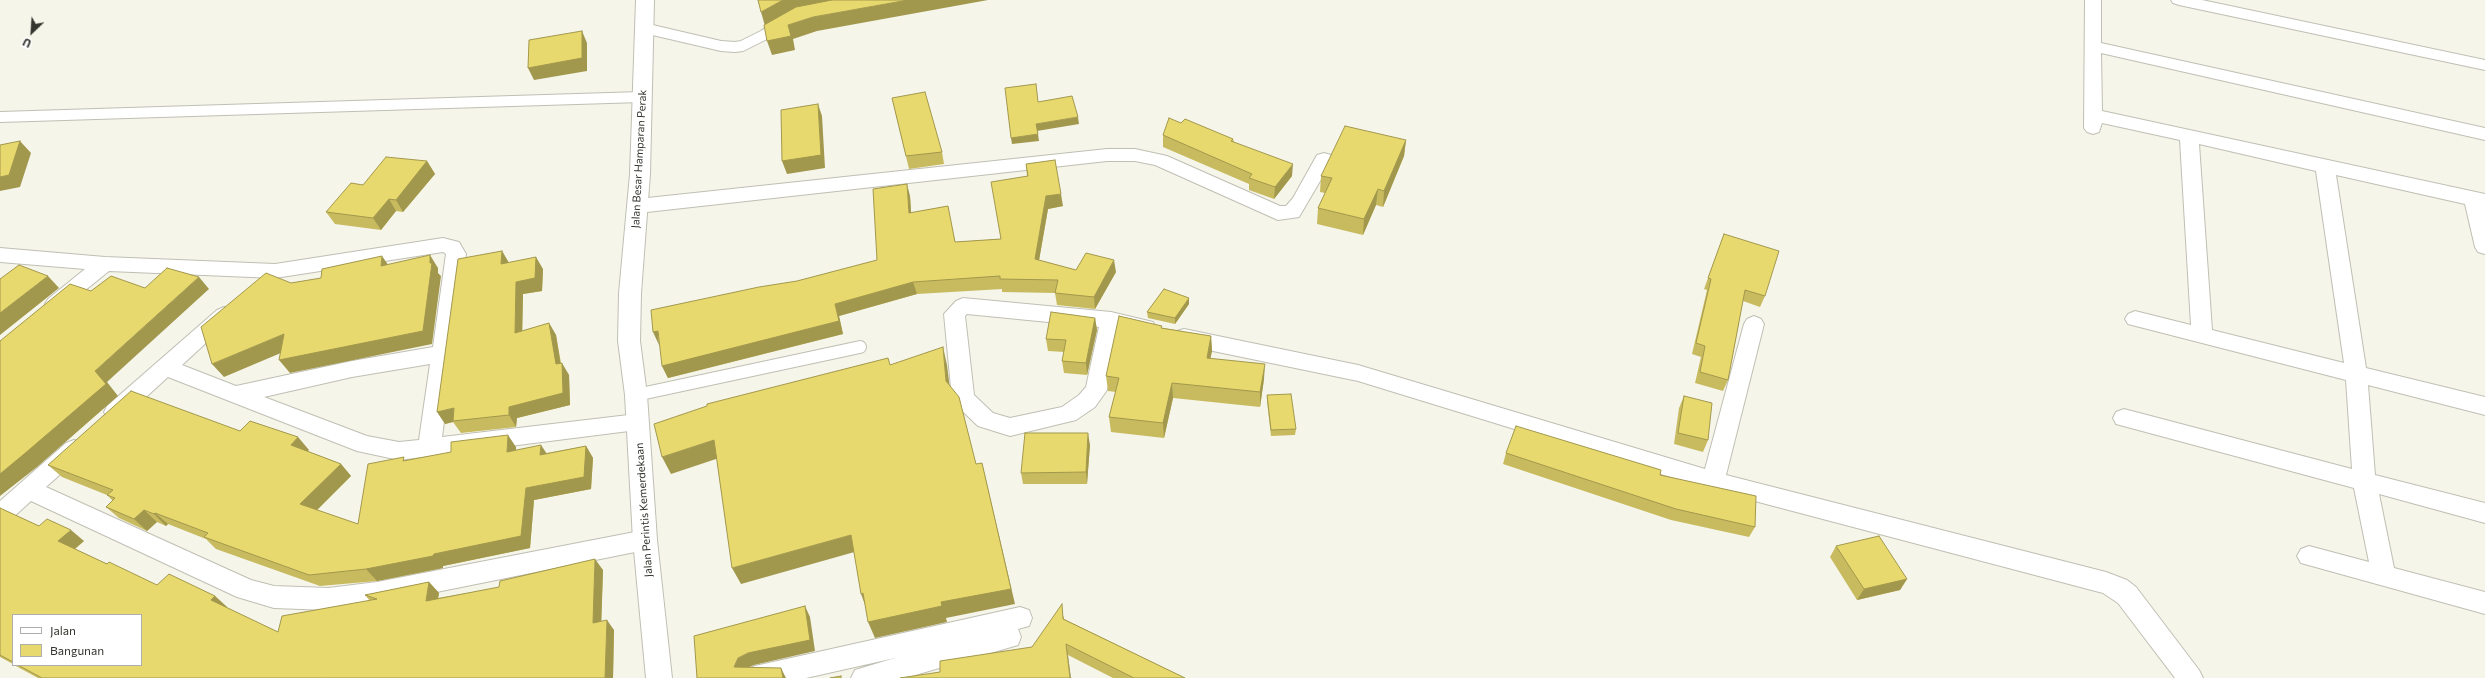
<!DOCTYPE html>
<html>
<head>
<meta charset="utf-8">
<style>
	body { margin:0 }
	#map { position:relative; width:2485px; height:678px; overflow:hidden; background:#f6f5ea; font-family:Commissioner,sans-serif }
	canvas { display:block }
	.legend { position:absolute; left:12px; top:614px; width:130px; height:52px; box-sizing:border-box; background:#fff; border:1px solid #aeaeac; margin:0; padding:5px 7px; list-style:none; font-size:12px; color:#353530 }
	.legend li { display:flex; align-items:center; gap:8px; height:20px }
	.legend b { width:20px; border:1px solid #aeaeac }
	.north { position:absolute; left:12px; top:12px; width:40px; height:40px; -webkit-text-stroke:3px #fff; paint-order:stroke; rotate:205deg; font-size:11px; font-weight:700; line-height:16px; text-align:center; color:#353530 }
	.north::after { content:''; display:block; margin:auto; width:14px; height:18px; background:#353530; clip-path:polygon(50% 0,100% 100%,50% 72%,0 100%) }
</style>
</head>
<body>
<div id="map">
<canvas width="2485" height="678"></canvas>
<ul class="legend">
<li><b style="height:5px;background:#fff"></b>Jalan</li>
<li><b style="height:11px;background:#e8d96e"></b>Bangunan</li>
</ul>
<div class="north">U</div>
</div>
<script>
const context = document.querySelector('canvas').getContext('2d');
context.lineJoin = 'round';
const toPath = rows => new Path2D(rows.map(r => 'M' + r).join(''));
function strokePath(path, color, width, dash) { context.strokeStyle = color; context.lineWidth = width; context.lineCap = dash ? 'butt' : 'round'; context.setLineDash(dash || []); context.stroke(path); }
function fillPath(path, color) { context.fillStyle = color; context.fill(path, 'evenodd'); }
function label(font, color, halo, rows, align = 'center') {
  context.font = font + ' Commissioner,sans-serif'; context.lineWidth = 3; context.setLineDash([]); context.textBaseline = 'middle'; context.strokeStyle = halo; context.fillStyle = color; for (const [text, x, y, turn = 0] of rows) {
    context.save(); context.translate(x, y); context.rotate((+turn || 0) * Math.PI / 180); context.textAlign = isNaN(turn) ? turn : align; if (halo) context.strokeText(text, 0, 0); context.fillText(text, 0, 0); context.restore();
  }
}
const serviceFar1 = toPath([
	[644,28,721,46,735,47,742,46,764,35,778,25],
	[0,117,641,97]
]);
const service = toPath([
	[636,395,860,347]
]);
const minor = toPath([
	[2085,0,2101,0,2101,43,2485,128,2485,140,2101,53,2102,111,2485,194,2485,254,2478,252,2475,247,2465,204,2336,175,2366,368,2485,397,2485,415,2368,385,2375,475,2485,503,2485,523,2379,494,2394,568,2485,592,2485,614,2301,563,2297,556,2301,549,2309,546,2369,562,2354,488,2116,424,2113,418,2116,412,2124,409,2352,469,2346,380,2128,324,2125,319,2128,314,2135,311,2191,325,2180,140,2102,123,2099,132,2093,134,2087,132,2084,128,2085,0],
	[2199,144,2316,171,2344,363,2212,330,2199,144],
	[2171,0,2202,0,2485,60,2485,70,2179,5,2173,3,2171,0],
	[1107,149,1135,149,1167,156,1280,206,1286,206,1293,198,1317,155,1324,153,1331,155,1333,159,1299,217,1278,220,1155,165,1135,161,1107,161,638,213,631,211,628,206,631,201,638,199,1107,149],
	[443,238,459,242,466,254,442,437,637,414,645,417,648,423,645,429,399,460,357,451,168,377,123,418,115,421,107,418,104,412,107,406,217,310,224,307,231,310,234,315,231,320,182,365,236,386,352,361,433,347,446,254,443,252,275,278,109,271,62,309,55,312,48,309,45,304,48,299,85,269,0,262,0,248,105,257,275,264,443,238],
	[430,364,419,440,399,442,367,436,264,397,352,377,430,364],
	[963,298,1111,312,1153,322,1156,328,1153,334,1146,336,1119,330,1107,390,1095,407,1076,420,1010,436,978,426,955,404,952,398,944,314,956,301,963,298],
	[967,314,1099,327,1086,387,1079,395,1062,407,1010,418,993,413,974,395,965,316,967,314],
	[1754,316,1761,319,1764,324,1726,475,2106,572,2127,580,2136,587,2199,670,2203,678,2175,678,2118,603,2103,593,1713,490,1358,381,1184,345,1177,343,1174,337,1177,331,1184,329,1358,365,1705,469,1744,324,1747,319,1754,316],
	[74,440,82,443,85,449,82,455,46,487,251,580,274,586,328,588,377,582,645,530,653,533,657,540,653,547,645,550,377,604,328,610,274,608,237,597,31,501,8,522,0,525,0,501,66,443,74,440],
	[1020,607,1029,610,1032,618,1029,626,1018,629,1021,637,1018,645,905,678,851,678,855,670,895,658,806,678,742,678,746,670,755,666,1020,607]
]);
const primary = toPath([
	[636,0,654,0,650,174,641,293,640,341,647,395,657,540,672,678,646,678,633,540,625,395,618,341,619,293,630,174,636,0]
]);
strokePath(serviceFar1, '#c0bfb4', 12);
strokePath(service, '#c0bfb4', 14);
strokePath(minor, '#c0bfb4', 2);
strokePath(primary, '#c0bfb4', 2);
strokePath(serviceFar1, '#fff', 10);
strokePath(service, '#fff', 12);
fillPath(minor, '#fff');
fillPath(primary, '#fff');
fillPath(toPath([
	[892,98,942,152,944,164,909,169],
	[1181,123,1233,139,1234,142,1292,176,1274,199,1249,190,1249,184,1163,147,1163,135],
	[1406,140,1404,156,1383,207,1376,205,1363,235,1317,224,1318,208,1325,193,1320,192,1321,176],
	[427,161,435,174,403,212,396,211,381,230,335,224,326,212,363,185],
	[1026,164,1063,206,1048,209,1039,260,1076,270,1116,272,1095,309,1057,305,1055,293,1002,292,1002,289,917,294,839,316,843,334,668,378,662,366,877,260,910,196,911,213,948,206,955,242,1001,239,1027,176],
	[1724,234,1765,296,1760,307,1743,301,1728,380,1723,391,1695,383,1701,357,1692,354,1707,290,1704,289],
	[502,251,509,263,543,269,542,291,523,294,522,331,549,323,556,335,561,363,569,375,570,405,517,418,516,427,461,433,453,422,445,424],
	[1189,304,1175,324,1148,318,1147,312],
	[1095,318,1097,330,1087,375,1064,373,1062,361,1064,352,1048,351,1046,339],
	[1163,328,1211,336,1212,351,1210,359,1264,379,1260,407,1173,398,1164,438,1111,432,1109,417,1116,392,1108,391,1106,376],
	[1267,395,1296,429,1295,435,1271,436,1267,401],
	[1684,396,1708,440,1703,452,1674,444,1679,408],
	[240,431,309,450,307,451,341,464,351,476,317,510,358,524,406,460,516,447,516,450,547,453,586,446,593,458,591,489,534,500,530,548,443,566,443,568,377,581,320,586,216,549,206,539,168,524,166,526,157,522,147,531,119,518,106,507,113,501,107,495,62,477,48,465],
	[1090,445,1087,484,1023,484,1021,473],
	[1506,453,1660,475,1755,527,1749,537,1671,520,1503,464],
	[0,508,39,526,84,541,75,549,107,564,157,585,215,596,227,607,226,608,278,632,370,601,365,595,429,582,439,593,438,598,603,570,601,621,614,630,613,678,38,678,14,665,141,665,13,615,13,664,0,657],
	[1836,546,1907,579,1900,590,1857,600,1830,557],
	[1064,616,1064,619,1185,678,1113,678,1068,655,940,672,1032,647]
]), '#c8bb5f');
fillPath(toPath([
	[783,0,842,0,765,26,761,12],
	[908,0,988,0,817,31,793,39,795,50,772,55,767,41,788,25,813,17],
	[582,31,587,43,587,71,534,80,528,68],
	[818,104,822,116,825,168,787,174,782,161],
	[1078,117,1079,124,1037,131,1036,124],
	[1038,134,1039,141,1012,144,1011,138],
	[1406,140,1404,156,1383,207,1384,191],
	[20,141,31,153,20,187,0,191,0,177],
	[427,161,435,174,403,212,396,200],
	[1293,164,1292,176,1274,199,1275,187],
	[907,184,910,196,912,226,909,213],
	[1378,189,1376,205,1363,235,1364,219],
	[1061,194,1063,206,1048,209,1037,272,1035,259,1046,196],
	[389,199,396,211,381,230,373,218],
	[502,251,509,263,501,264],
	[430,255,438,268,438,273,441,276,432,344,290,373,279,360,430,263],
	[382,256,391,269,381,266],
	[536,257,543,269,542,291,523,294,522,345,515,333,516,282],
	[1114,260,1116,272,1095,309,1094,297],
	[48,276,59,288,0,335,0,313],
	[199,277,209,289,107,382,118,396,37,467,0,496,0,474,95,371],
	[913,282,917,294,839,316,843,334,668,378,662,366,835,304],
	[1189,298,1189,304,1175,324,1175,318],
	[1095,318,1097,330,1087,375,1086,363],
	[549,323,556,335,562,373,562,363,569,375,570,405,517,418,516,427,509,415,509,407,556,364],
	[658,331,659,345,653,332],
	[284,334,295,347,224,377,212,364],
	[1211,336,1212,351,1207,374,1207,358],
	[943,347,947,365,951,398,946,381],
	[1265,364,1264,379,1260,407,1260,392],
	[1172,383,1173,398,1164,438,1163,423],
	[454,408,453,422,445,424,437,412],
	[1088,433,1090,445,1087,484,1086,472],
	[508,435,516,447,516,464,507,452],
	[298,437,309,450,301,457,291,445],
	[714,440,722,457,671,474,662,457],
	[541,445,549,457,540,455],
	[586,446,593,458,591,489,534,500,530,548,443,566,443,568,377,581,366,569,434,554],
	[982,463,1015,604,946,618,947,622,875,638,868,622,941,602],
	[341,464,351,476,311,516,300,504],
	[144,510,157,522,147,531,134,519],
	[155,513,168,524,166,526,154,514],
	[71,530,84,541,71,552,58,541],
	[851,535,858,551,741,584,732,568],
	[595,559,603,570,601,633,593,623],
	[1907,579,1900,590,1857,600,1864,589],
	[429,582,439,593,436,611,426,601],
	[863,593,867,610,861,594],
	[215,596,227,607,223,611,211,600],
	[805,606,810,617,815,651,754,665,745,669,734,667,738,658,748,653],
	[607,620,614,630,613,678,605,678],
	[1066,644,1068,655,1071,678,1070,678],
	[781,668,786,678,783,678]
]), '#a2984d');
const building = toPath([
	[758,0,783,0,761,12,758,0],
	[832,0,908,0,813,17,788,25,791,36,767,41,764,25,796,7,832,0],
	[582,31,582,58,528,68,529,40,582,31],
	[1036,84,1038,102,1072,96,1078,117,1036,124,1038,134,1011,138,1005,88,1036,84],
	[925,92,942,152,906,156,892,98,925,92],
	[818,104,821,155,782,161,781,110,818,104],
	[1169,118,1181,123,1185,119,1233,139,1231,141,1293,164,1275,187,1249,178,1252,174,1163,135,1169,118],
	[1345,126,1406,140,1384,191,1378,189,1364,219,1318,208,1332,178,1321,176,1345,126],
	[20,141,9,175,0,177,0,145,20,141],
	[386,157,427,161,396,200,389,199,373,218,326,212,351,183,363,185,386,157],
	[1055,160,1061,194,1046,196,1035,259,1076,270,1086,253,1114,260,1094,297,1055,293,1058,280,1000,279,1000,276,913,282,835,304,839,321,662,366,658,331,653,332,651,310,759,287,797,281,877,260,873,189,907,184,909,213,948,206,955,242,1001,239,991,182,1028,176,1026,164,1055,160],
	[1724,234,1779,251,1765,296,1745,290,1728,380,1700,372,1705,346,1696,343,1711,279,1708,278,1724,234],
	[502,251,501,264,536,257,535,278,516,282,515,333,549,323,556,364,562,363,563,393,509,407,509,415,453,421,454,408,437,412,458,259,502,251],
	[430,255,430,263,432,263,423,331,279,360,284,334,212,364,201,327,266,273,291,283,321,278,322,269,382,256,381,266,430,255],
	[19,265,48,276,0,313,0,279,19,265],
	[167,268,199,277,95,371,106,384,23,455,0,474,0,341,70,284,91,291,111,276,145,288,167,268],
	[1164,289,1189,298,1175,318,1147,312,1164,289],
	[1051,312,1095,318,1086,363,1062,361,1066,340,1046,339,1051,312],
	[1119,316,1162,326,1161,328,1211,336,1207,358,1265,364,1260,392,1172,383,1163,423,1109,417,1119,378,1106,376,1119,316],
	[943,347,946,381,959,397,976,464,982,463,1011,589,941,602,942,606,868,622,863,593,861,594,851,535,732,568,714,440,662,457,654,424,707,406,707,404,888,358,890,365,943,347],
	[131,391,240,431,250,421,298,437,291,445,341,464,300,504,358,524,368,464,404,457,403,461,451,452,451,442,508,435,507,452,541,445,540,455,586,446,584,477,526,488,521,536,434,554,433,556,366,569,309,575,204,537,208,533,155,513,154,514,144,510,134,519,106,507,115,498,107,495,113,490,48,465,131,391],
	[1291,394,1296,429,1271,430,1267,395,1291,394],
	[1684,396,1712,403,1708,440,1678,433,1684,396],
	[1516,426,1661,470,1660,475,1756,496,1755,527,1676,509,1506,453,1516,426],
	[1025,433,1088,433,1086,472,1021,473,1025,433],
	[0,508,39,526,47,519,71,530,58,541,107,564,109,562,157,585,169,574,215,596,211,600,278,632,282,616,377,599,365,595,429,582,426,601,499,587,500,581,595,559,593,623,607,620,605,678,42,678,18,665,141,665,141,615,13,615,13,662,0,655,0,508],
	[1879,536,1907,579,1864,589,1836,546,1879,536],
	[1062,604,1063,619,1185,678,1134,678,1066,644,1070,678,900,678,940,672,940,661,1032,647,1062,604],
	[805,606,810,640,748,653,738,658,734,667,781,668,783,678,697,678,694,636,805,606],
	[841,676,841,678,830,678,841,676]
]);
fillPath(building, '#e8d96e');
strokePath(building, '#a2984d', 1);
label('11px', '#353530', '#fff', [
	["Jalan Besar Hamparan Perak",639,159,-87],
	["Jalan Perintis Kemerdekaan",644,510,-94]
]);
</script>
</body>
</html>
